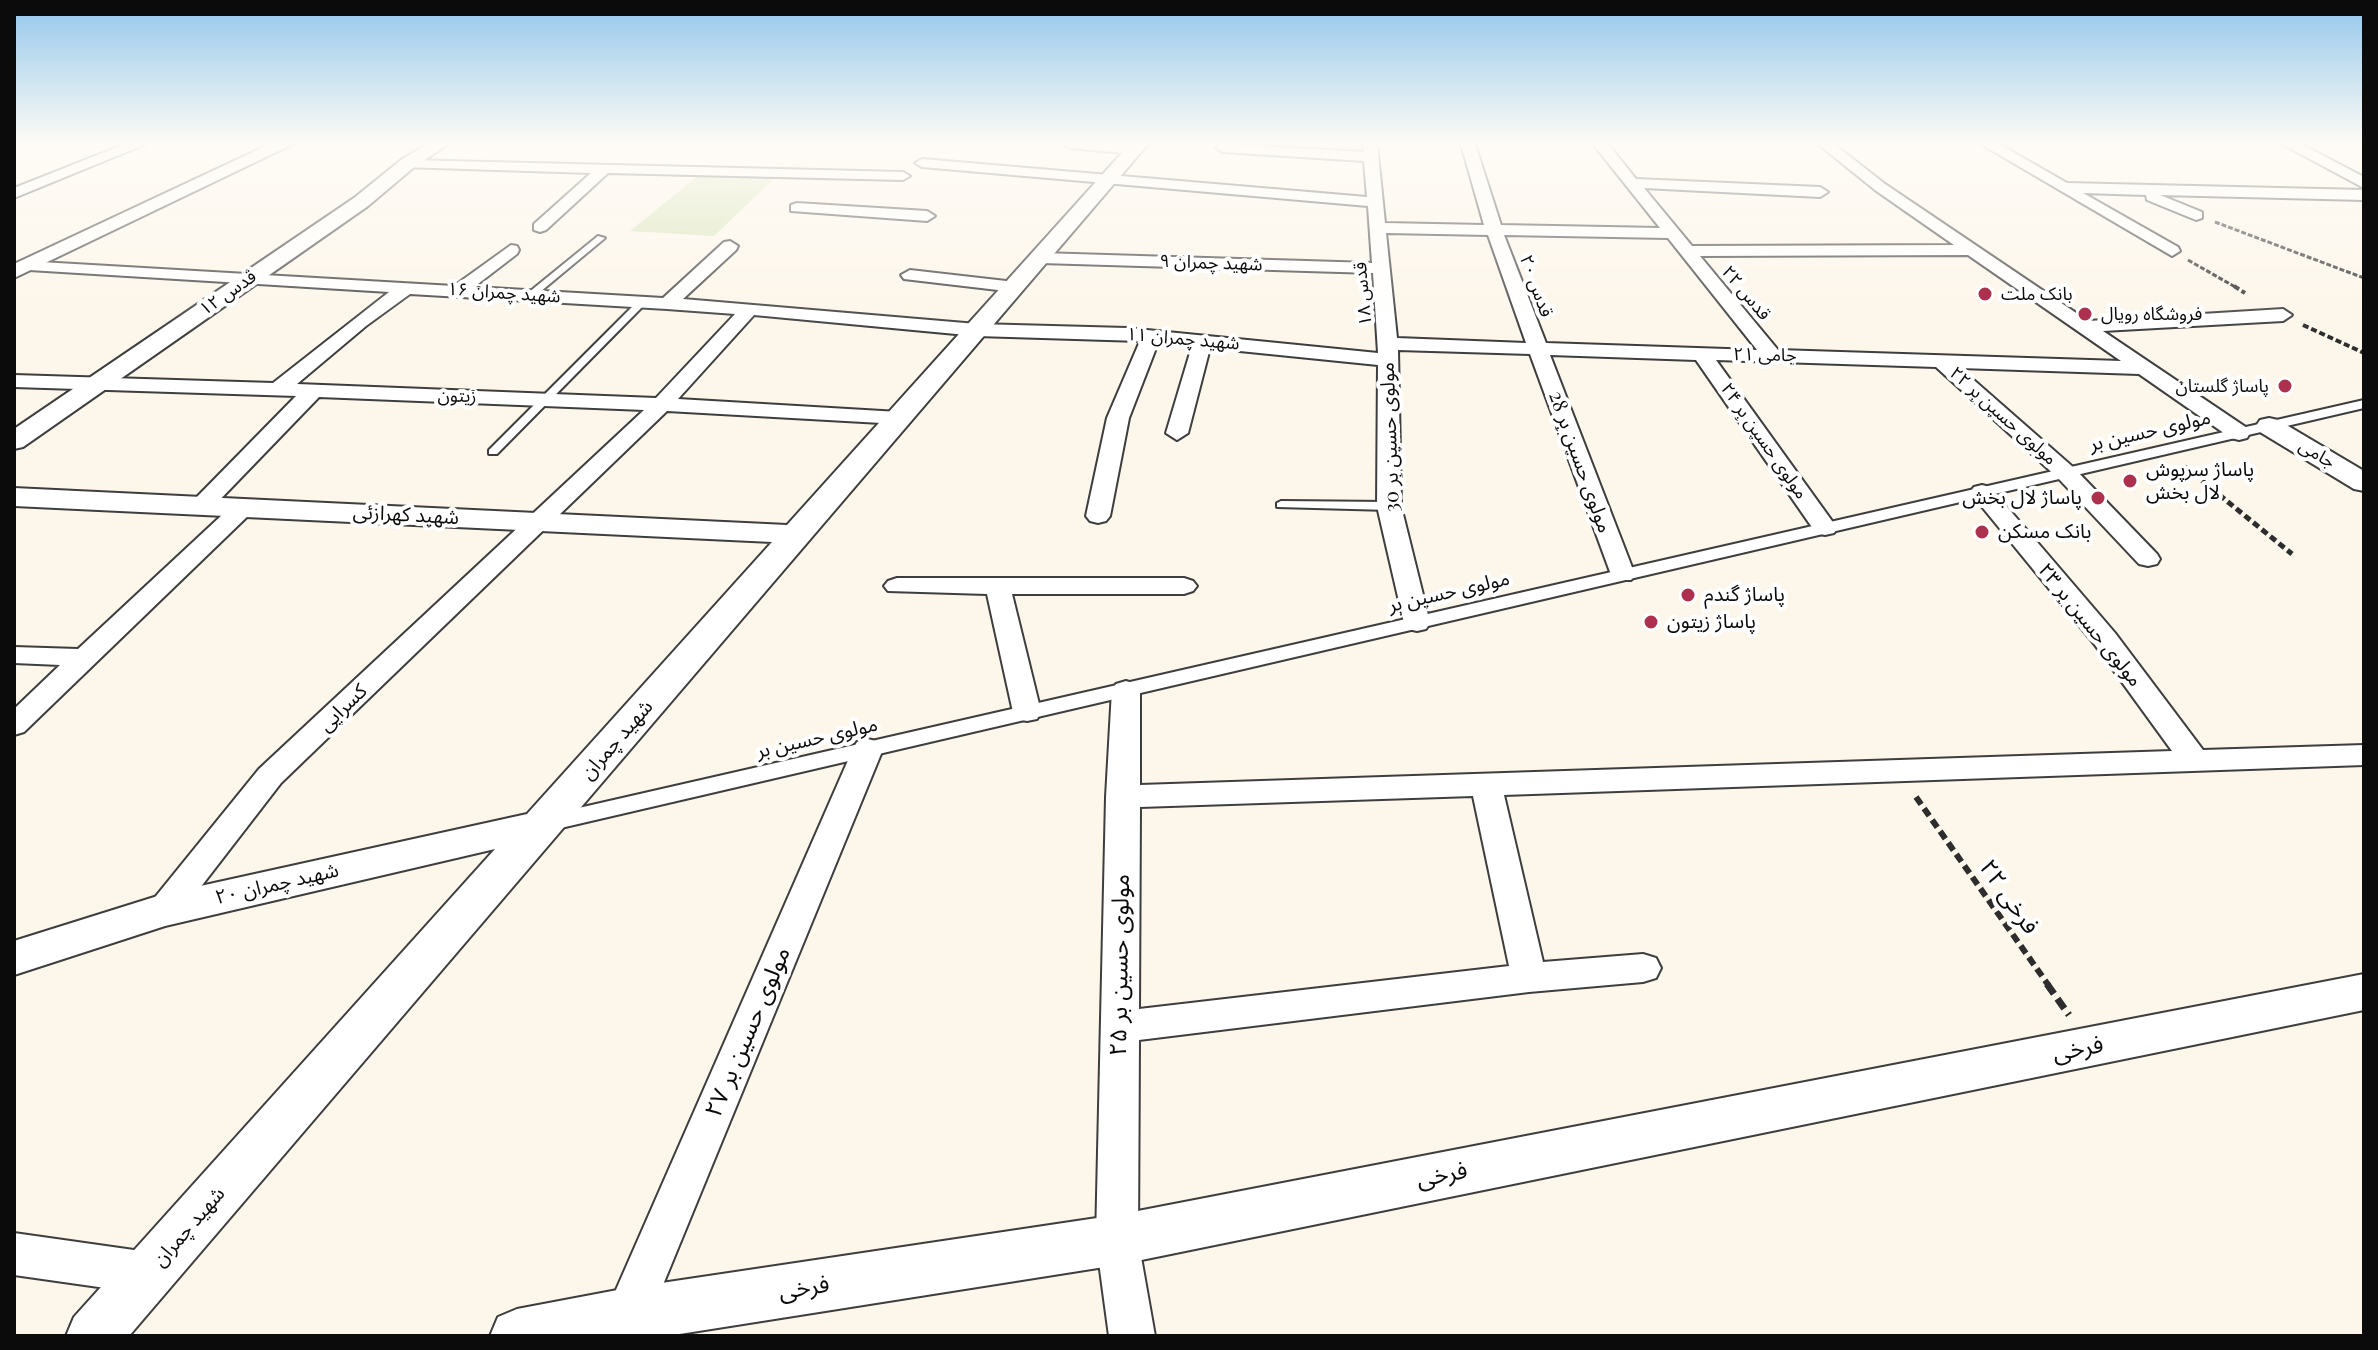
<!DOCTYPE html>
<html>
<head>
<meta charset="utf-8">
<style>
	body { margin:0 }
	#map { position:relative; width:2378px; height:1350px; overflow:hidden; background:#fdf6ea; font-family:"Playfair Display",serif }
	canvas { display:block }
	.frame { position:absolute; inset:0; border:16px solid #0b0b0b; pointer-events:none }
</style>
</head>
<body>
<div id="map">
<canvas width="2378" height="1350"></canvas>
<div class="frame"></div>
</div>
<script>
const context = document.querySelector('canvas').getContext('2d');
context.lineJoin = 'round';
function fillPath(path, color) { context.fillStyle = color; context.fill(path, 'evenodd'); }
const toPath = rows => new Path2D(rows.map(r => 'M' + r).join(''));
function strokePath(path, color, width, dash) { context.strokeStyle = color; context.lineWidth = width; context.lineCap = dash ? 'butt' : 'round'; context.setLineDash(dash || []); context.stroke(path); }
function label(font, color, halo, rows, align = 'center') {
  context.font = font + ' "Playfair Display","Noto Sans Arabic",serif'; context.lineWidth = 8; context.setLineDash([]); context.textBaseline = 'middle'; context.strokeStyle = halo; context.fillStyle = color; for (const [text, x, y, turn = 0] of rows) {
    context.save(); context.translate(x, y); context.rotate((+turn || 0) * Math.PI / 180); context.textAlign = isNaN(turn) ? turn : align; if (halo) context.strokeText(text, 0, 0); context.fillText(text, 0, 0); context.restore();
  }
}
fillPath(toPath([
	[698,176,775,178,714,236,630,231]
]), '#d7e4b8');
const service = toPath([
	[598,236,605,238,534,297,528,297,528,293,598,236],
	[639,300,647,302,497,454,489,454,489,450,639,300],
	[1281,501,1389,502,1395,506,1389,510,1277,507,1277,503,1281,501]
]);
const pedestrian = toPath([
	[2364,400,2364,408,548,831,540,829,537,823,540,817,548,815,2364,400]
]);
const minor = toPath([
	[125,144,146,144,14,198,14,188,125,144],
	[1063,144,1121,144,1142,150,1135,154,1070,148,1063,144],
	[1220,144,1364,152,1363,144,1377,144,1385,223,1484,225,1461,144,1475,144,1501,225,1660,228,1593,144,1608,144,1636,179,1820,187,1828,192,1820,197,1644,188,1692,246,1954,245,1875,190,1818,144,1834,144,1885,184,2088,321,2283,309,2292,315,2283,321,2103,331,2247,428,2250,433,2247,438,2239,440,2231,438,2139,374,1960,368,2074,468,2157,554,2160,559,2157,564,2148,566,2139,564,2058,478,1936,367,1716,360,1837,528,1834,533,1825,535,1816,533,1696,360,1550,355,1635,575,1631,580,1613,580,1530,354,1398,350,1401,506,1430,623,1426,629,1417,631,1408,629,1404,623,1377,506,1378,365,1210,348,1188,433,1177,440,1166,433,1192,346,1158,343,1129,418,1110,516,1106,521,1098,523,1090,521,1086,516,1107,418,1140,341,977,336,754,315,678,399,899,412,910,418,899,424,667,411,281,783,176,919,164,923,152,919,147,910,152,901,259,769,644,410,319,397,209,511,201,513,193,511,189,506,193,501,296,396,14,387,14,375,273,383,389,292,29,270,23,269,20,265,23,261,454,286,511,245,517,246,519,250,517,254,474,287,663,298,724,242,730,241,738,246,736,250,683,299,977,324,1127,328,1378,353,1373,273,1041,263,1032,258,1041,253,1372,263,1368,206,922,167,915,163,922,159,1367,197,1364,161,1223,152,1216,148,1220,144],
	[1386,233,1488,235,1526,343,1397,338,1386,233],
	[1504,235,1668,238,1757,350,1546,343,1504,235],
	[1968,255,2121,361,1778,350,1700,256,1968,255],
	[410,294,667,309,735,314,656,398,297,384,366,326,410,294],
	[1981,144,1999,144,2067,183,2364,190,2364,200,2160,195,2202,212,2202,218,2196,220,2147,200,2146,195,2083,193,2178,247,2180,251,2172,256,1981,144],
	[2282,144,2301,144,2364,177,2364,188,2282,144],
	[407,160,903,172,910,176,903,180,608,173,546,230,540,232,534,230,534,224,591,173,402,167,400,164,407,160],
	[797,203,927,211,935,216,927,221,791,211,791,205,797,203],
	[910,270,1015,282,1024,287,1015,292,904,279,901,275,910,270],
	[1982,485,1990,487,2115,633,2203,750,2364,745,2364,765,1504,795,1543,962,1643,954,1656,958,1661,968,1656,978,1643,982,1529,992,1139,1040,1138,1240,1155,1336,1109,1336,1096,1240,1106,797,1112,690,1116,684,1126,681,1136,684,1140,690,1140,785,2172,751,2095,645,1974,497,1970,492,1974,487,1982,485],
	[1473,796,1509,966,1139,1009,1140,807,1473,796],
	[244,500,252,502,256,507,252,512,24,732,14,735,14,709,60,665,14,663,14,647,78,649,236,502,244,500],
	[897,578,1184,578,1193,581,1197,586,1193,591,1184,594,1012,594,1041,712,1037,719,1027,721,1017,719,1013,712,987,594,888,591,884,586,888,581,897,578],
	[868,739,879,742,883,749,644,1331,631,1336,612,1331,606,1315,612,1299,853,749,857,742,868,739],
	[14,1233,148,1252,163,1258,170,1273,163,1288,148,1294,14,1275,14,1233]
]);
const tertiary = toPath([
	[270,144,293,144,14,278,14,264,270,144],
	[427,144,448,144,413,168,368,206,23,447,14,449,14,429,354,198,401,160,427,144],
	[1130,144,1148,144,129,1336,66,1336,74,1317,495,849,165,926,14,975,14,941,164,894,527,814,772,542,14,506,14,488,787,525,1130,144],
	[2269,418,2278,420,2364,471,2364,491,2354,489,2260,432,2256,426,2260,420,2269,418],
	[2364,974,2364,1010,1117,1265,667,1336,490,1336,498,1317,517,1309,628,1288,1117,1215,2364,974]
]);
strokePath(service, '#3e3e3e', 4);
strokePath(pedestrian, '#3e3e3e', 4);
strokePath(minor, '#3e3e3e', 4);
strokePath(tertiary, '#3e3e3e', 4);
strokePath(toPath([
	[2215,222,2364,278],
	[2188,260,2237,288]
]), '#2d2d2d', 3, [5, 2]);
strokePath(toPath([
	[2234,286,2245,293],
	[2303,325,2364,353],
	[2184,466,2188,469]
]), '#2d2d2d', 4, [6, 3]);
strokePath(toPath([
	[2185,467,2292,554]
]), '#2d2d2d', 5, [7, 4]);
strokePath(toPath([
	[1916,797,2049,986]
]), '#2d2d2d', 6, [9, 5]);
strokePath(toPath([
	[2047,984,2069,1015]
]), '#2d2d2d', 7, [12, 6]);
fillPath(service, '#fff');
fillPath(pedestrian, '#fff');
fillPath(minor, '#fff');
fillPath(tertiary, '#fff');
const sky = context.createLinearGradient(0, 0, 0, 333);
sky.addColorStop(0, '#93c7eb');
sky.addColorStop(0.43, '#fefbf6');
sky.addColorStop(1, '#fefbf600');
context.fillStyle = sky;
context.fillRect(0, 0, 2378, 333);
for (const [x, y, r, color] of [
	[1985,294,8,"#ad314e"],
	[2085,314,8,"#ad314e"],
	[2285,386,8,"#ad314e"],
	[2130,481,8,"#ad314e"],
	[2098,498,8,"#ad314e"],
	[1982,532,8,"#ad314e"],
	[1688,595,8,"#ad314e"],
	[1651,622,8,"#ad314e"]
]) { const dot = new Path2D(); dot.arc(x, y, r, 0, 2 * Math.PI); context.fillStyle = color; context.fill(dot); strokePath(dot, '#fff', 3); }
label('18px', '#0b0b0b', '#fff', [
	["شهید چمران ۹",1211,263,2],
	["قدس ۲۰",1536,286,70],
	["قدس ۱۲",228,293,-35],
	["شهید چمران ۱۶",504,293,4],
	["قدس ۲۲",1746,293,50],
	["قدس ۱۸",1363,294,-95],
	["شهید چمران ۱۱",1183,339,5],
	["جامی ۲۱",1765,355,1],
	["زیتون",457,396,1],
	["مولوی حسین بر ۲۲",2003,416,42],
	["مولوی حسین بر ۲۴",1764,441,55],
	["جامی",2317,454,31]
]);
label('18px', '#0b0b0b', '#fff', [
	["بانک ملت",2001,294],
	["فروشگاه رویال",2101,314],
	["پاساژ گلستان",2269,386,"right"]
], 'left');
label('20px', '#0b0b0b', '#fff', [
	["مولوی حسین بر",2150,431,-13],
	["مولوی حسین بر 30",1390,437,-92],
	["مولوی حسین بر 28",1580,462,70],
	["شهید کهرازئی",406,515,3],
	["مولوی حسین بر",1449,592,-13],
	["مولوی حسین بر ۲۳",2090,625,51],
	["کسرایی",343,708,-44],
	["مولوی حسین بر",817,738,-13],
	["شهید چمران",617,740,-49],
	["شهید چمران ۲۰",277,884,-13],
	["شهید چمران",189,1227,-49]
]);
label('20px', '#0b0b0b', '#fff', [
	["پاساژ سرپوش",2146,470],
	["لال بخش",2146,493],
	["پاساژ لال بخش",2082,498,"right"],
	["بانک مسکن",1998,532],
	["پاساژ گندم",1704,595],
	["پاساژ زیتون",1667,622]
], 'left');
label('24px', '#0b0b0b', '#fff', [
	["فرخی ۲۲",2009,897,55],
	["مولوی حسین بر ۲۵",1120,965,-89],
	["مولوی حسین بر ۲۷",748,1032,-67],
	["فرخی",2078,1049,-11],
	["فرخی",1442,1175,-11],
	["فرخی",804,1288,-9]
]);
</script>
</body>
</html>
